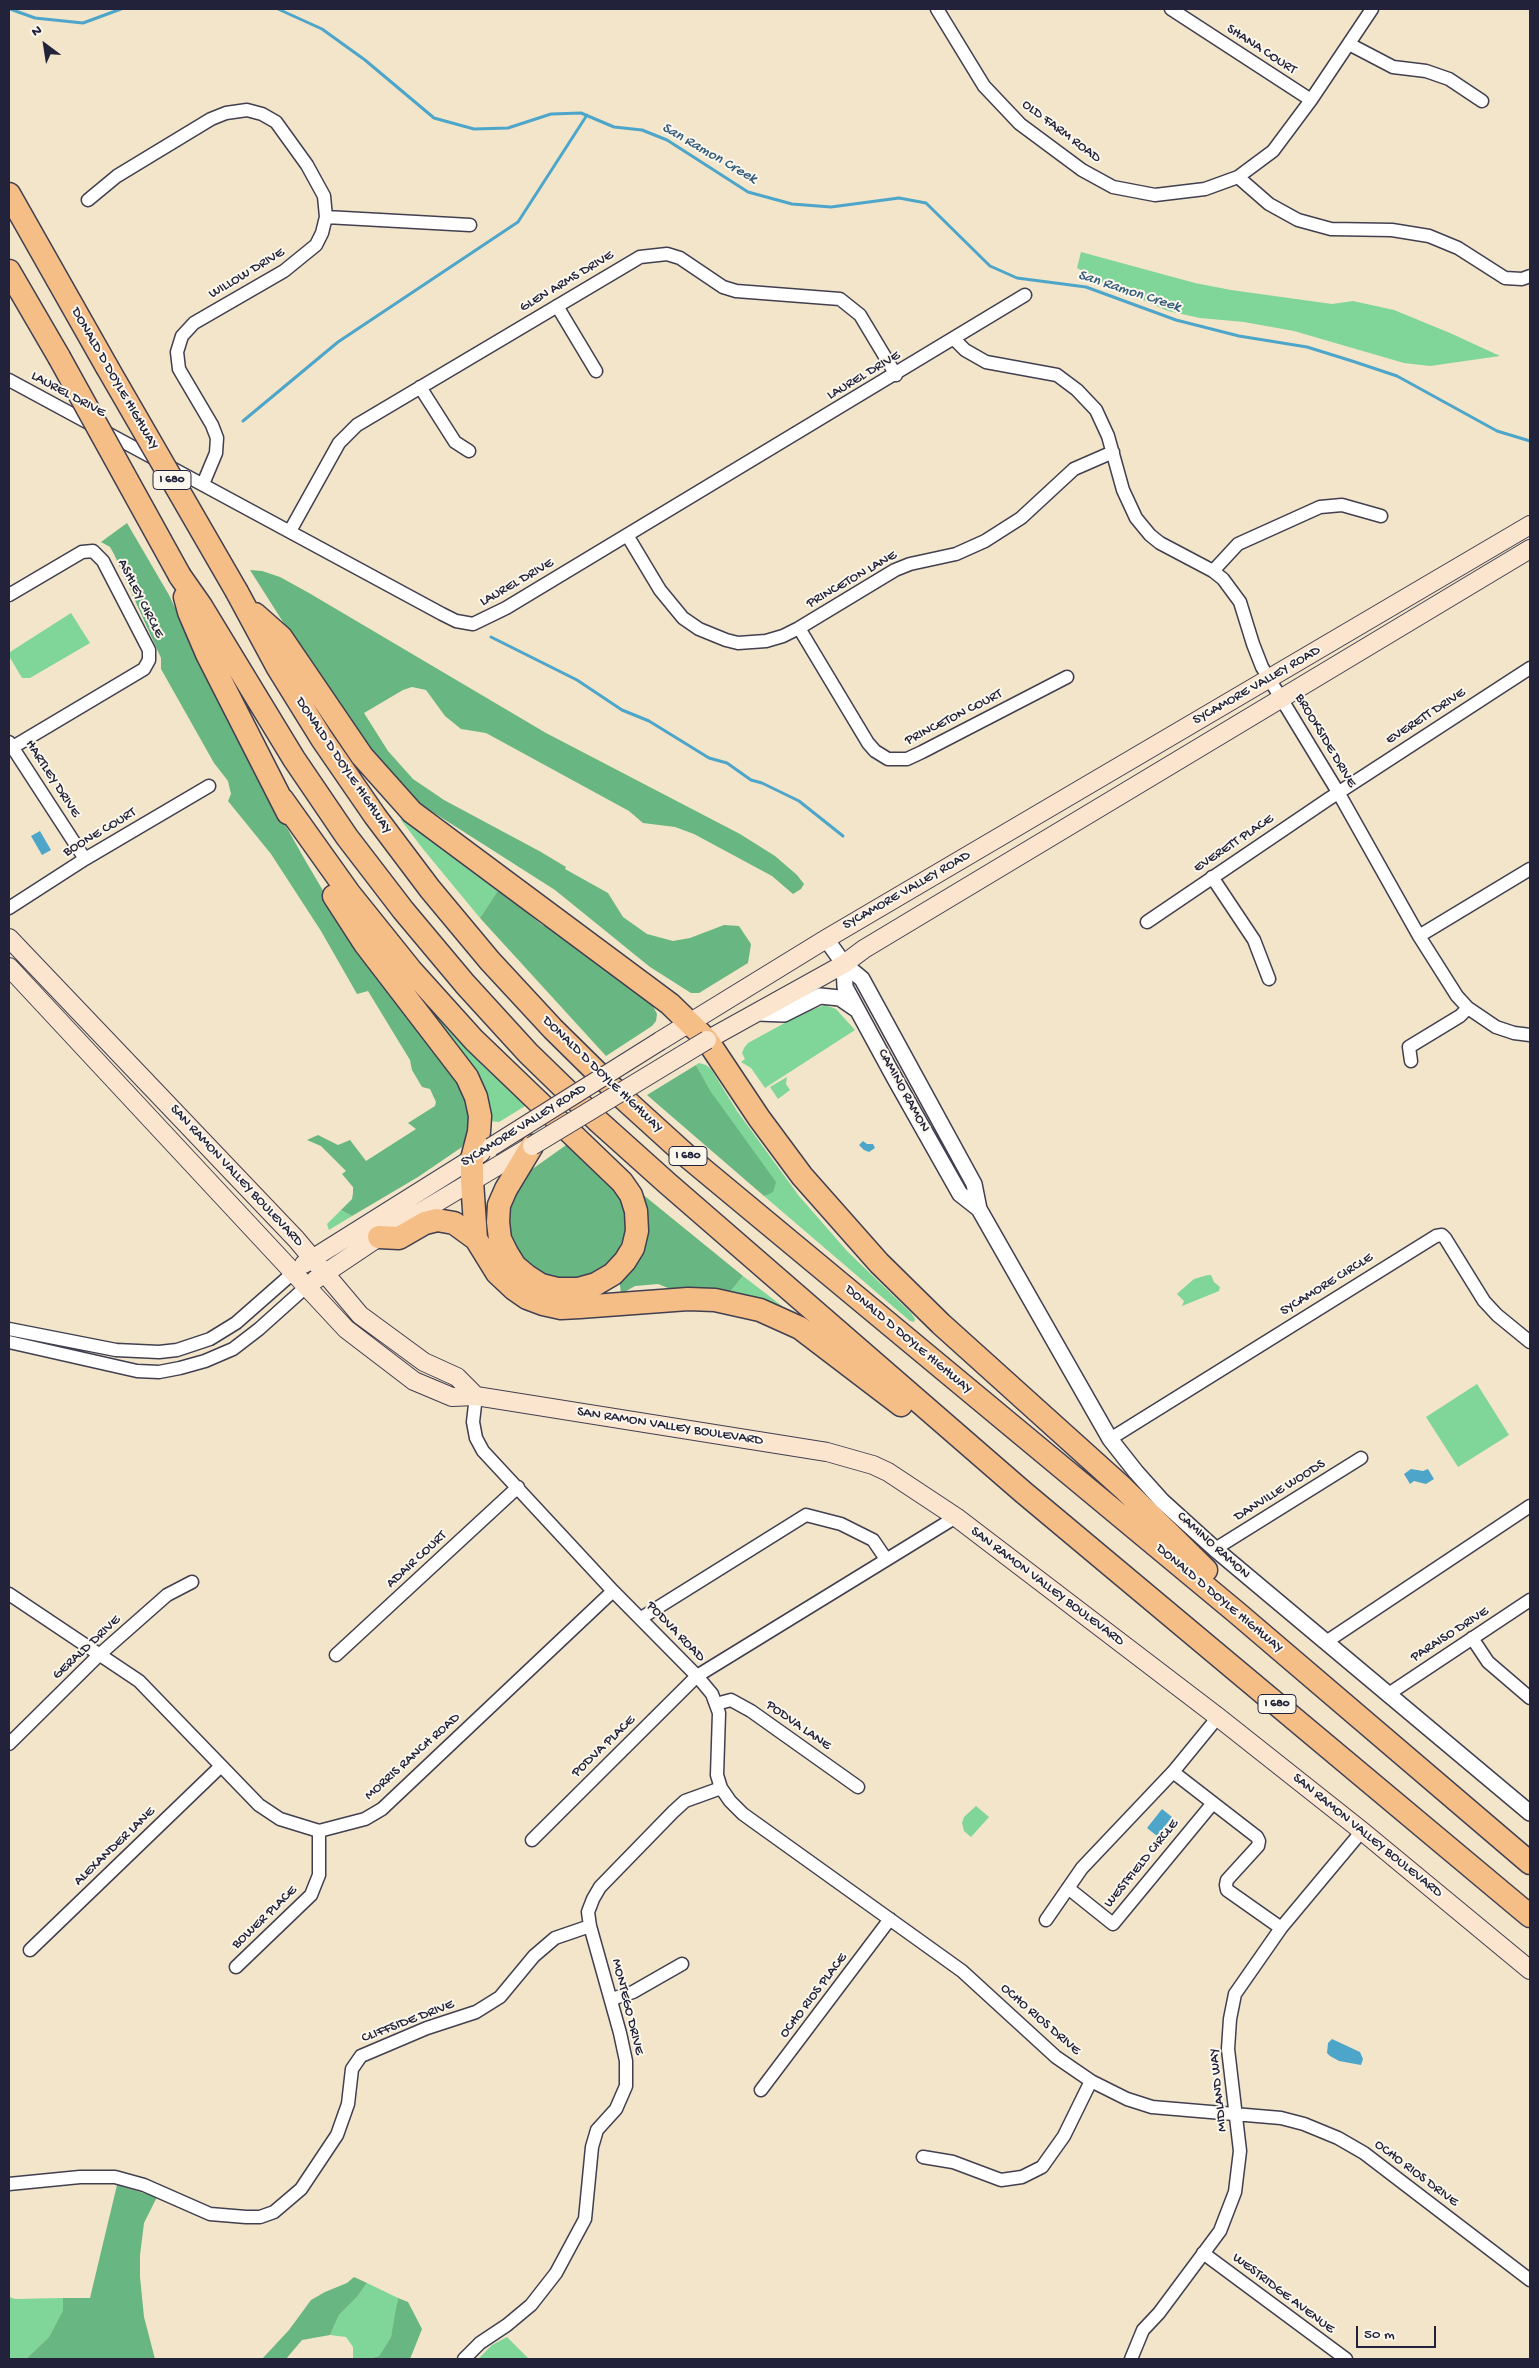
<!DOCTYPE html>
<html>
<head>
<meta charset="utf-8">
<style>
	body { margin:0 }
	#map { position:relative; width:1539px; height:2368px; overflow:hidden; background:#f2e5c9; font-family:"Gochi Hand",sans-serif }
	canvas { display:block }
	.frame { position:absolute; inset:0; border:10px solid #22223b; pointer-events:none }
	.north { position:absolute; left:20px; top:20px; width:50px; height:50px; -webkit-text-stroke:4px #fbf7ec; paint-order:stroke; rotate:329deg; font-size:14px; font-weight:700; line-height:20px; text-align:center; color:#22223b }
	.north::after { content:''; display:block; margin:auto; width:18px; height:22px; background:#22223b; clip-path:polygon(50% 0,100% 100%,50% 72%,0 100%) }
	.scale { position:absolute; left:1356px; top:2326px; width:80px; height:22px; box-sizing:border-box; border:2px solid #22223b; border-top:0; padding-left:6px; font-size:15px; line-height:18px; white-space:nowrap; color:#22223b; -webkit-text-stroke:4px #fbf7ec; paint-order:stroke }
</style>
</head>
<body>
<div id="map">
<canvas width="1539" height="2368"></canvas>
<div class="frame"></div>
<div class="north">N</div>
<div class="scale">50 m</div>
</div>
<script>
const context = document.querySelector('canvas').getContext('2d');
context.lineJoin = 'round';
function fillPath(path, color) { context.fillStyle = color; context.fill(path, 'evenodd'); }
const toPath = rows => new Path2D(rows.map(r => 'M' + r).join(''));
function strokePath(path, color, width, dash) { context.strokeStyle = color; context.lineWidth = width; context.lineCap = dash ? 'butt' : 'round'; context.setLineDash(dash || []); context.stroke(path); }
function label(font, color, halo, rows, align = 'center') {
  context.font = font + ' "Gochi Hand",sans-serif'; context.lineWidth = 4; context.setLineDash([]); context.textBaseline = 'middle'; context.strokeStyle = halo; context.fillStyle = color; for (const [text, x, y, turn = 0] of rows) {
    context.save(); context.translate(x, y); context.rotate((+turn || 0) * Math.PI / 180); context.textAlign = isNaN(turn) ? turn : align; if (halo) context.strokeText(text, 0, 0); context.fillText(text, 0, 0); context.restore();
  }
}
fillPath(toPath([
	[1081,252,1195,283,1231,290,1332,304,1353,301,1394,310,1450,333,1500,356,1430,366,1404,363,1294,331,1244,322,1200,318,1168,311,1102,282,1077,268],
	[71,613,90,643,30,678,22,678,9,656,10,652],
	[402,816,499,889,480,918,423,849,401,820],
	[389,960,530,1103,499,1122,489,1121],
	[825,1005,836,1009,855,1030,765,1088,751,1068,741,1062,745,1059,742,1053,744,1048,748,1043,803,1013],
	[699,1063,706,1065,711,1069,737,1111,799,1196,847,1251,911,1313,915,1319,914,1322,910,1321,764,1196,767,1195,696,1065],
	[787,1077,786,1084,790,1090,778,1099,770,1087],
	[341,1210,352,1216,329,1230,327,1224],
	[1208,1275,1211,1275,1214,1282,1220,1287,1219,1291,1182,1306,1184,1301,1177,1294,1179,1292,1194,1279],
	[743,1276,786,1309,729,1293],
	[1477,1384,1509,1435,1458,1467,1426,1417],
	[976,1806,989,1817,971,1837,964,1831,962,1823,964,1817],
	[367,2283,398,2298,395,2321,391,2337,379,2356,368,2359,353,2359,353,2347,346,2337,330,2335,339,2315,357,2297],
	[9,2297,15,2299,63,2298,63,2310,49,2337,26,2359,9,2359],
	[507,2337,529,2359,478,2359,492,2345]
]), '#80d599');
fillPath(toPath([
	[127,523,169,595,236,737,305,860,325,894,446,1059,471,1104,471,1121,462,1147,418,1177,352,1216,341,1210,352,1199,353,1193,353,1187,342,1174,346,1171,321,1146,307,1140,318,1135,338,1145,350,1140,366,1161,416,1129,408,1123,435,1106,436,1102,430,1089,422,1087,412,1070,410,1060,368,991,357,994,321,931,271,854,228,801,231,794,228,781,214,763,161,669,161,658,114,554,110,547,101,542],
	[250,570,262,571,280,577,309,593,546,733,740,834,775,856,797,875,804,884,801,889,793,894,772,876,694,834,675,827,643,823,629,811,486,733,461,729,445,716,426,690,412,687,403,690,364,713,388,751,413,779,444,800,541,852,566,867,565,869,608,893,623,917,647,934,673,941,690,938,724,925,739,926,751,944,748,963,699,993,691,993,650,967,555,890,417,802,383,766,290,633],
	[499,889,542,925,555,929,652,1004,657,1014,656,1021,652,1026,606,1056,480,918],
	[696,1065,711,1092,776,1182,773,1192,767,1195,764,1196,647,1095],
	[569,1143,617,1190,626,1210,627,1230,616,1255,598,1271,578,1279,556,1278,543,1274,526,1263,512,1245,507,1211,524,1175],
	[641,1193,743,1276,729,1293,673,1290,658,1284,635,1286,621,1294,619,1277],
	[117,2185,157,2197,144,2223,140,2255,140,2277,144,2317,155,2359,26,2359,49,2337,63,2310,63,2298,90,2298],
	[354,2277,367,2283,357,2297,339,2315,330,2335,302,2340,286,2359,262,2359,289,2330,311,2300,325,2292,347,2283],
	[398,2298,408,2302,422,2329,410,2359,368,2359,379,2356,391,2337]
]), '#68b681');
fillPath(toPath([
	[40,831,51,850,42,855,31,836],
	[863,1141,867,1144,873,1144,875,1148,869,1152,864,1150,859,1145],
	[1411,1469,1423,1471,1428,1469,1434,1479,1426,1484,1414,1481,1410,1484,1404,1474],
	[1162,1809,1172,1817,1157,1836,1147,1828],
	[1332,2039,1360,2052,1363,2059,1361,2065,1339,2061,1330,2056,1327,2053,1328,2043]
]), '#4da6ca');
strokePath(toPath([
	[10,9,35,18,83,23,121,9],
	[278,9,322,29,365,60,434,118,474,129,508,128,551,114,581,113,614,127,642,130,667,140,748,192,792,204,831,207,899,198,926,203,990,266,1017,278,1086,287,1176,320,1239,336,1307,347,1352,361,1397,376,1497,431,1530,441],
	[243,421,338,342,518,222,587,115],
	[491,637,577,680,622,710,649,721,709,758,727,763,751,780,762,783,799,801,843,836]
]), '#4da6ca', 3);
const minor = toPath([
	[937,9,984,86,1020,124,1082,170,1113,187,1155,195,1205,189,1238,177,1273,151,1311,100,1372,9],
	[1171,9,1311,100],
	[1349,44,1393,67,1426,71,1449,79,1482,101],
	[1238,177,1269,204,1298,220,1331,229,1392,230,1429,236,1458,248,1505,278,1522,279,1530,276],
	[88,200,117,176,211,119,226,113,247,110,262,114,276,122,307,165,324,196,326,217,322,233,316,245,284,271,194,323,182,336,177,352,179,369,212,425,217,438,216,453,203,484],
	[326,217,470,225],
	[557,306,596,371],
	[954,339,965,350,986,362,1057,375,1077,390,1096,410,1108,436,1123,490,1136,518,1150,535,1160,543,1213,571,1223,579,1240,602,1253,644,1262,667,1338,792,1419,936,1457,996,1468,1008,1496,1027,1514,1033,1530,1035],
	[9,380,442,614,456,621,473,624,506,608,1025,295],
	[420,387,455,442,469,451],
	[290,531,339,443,357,425,640,257,667,254,680,258,723,287,736,291,840,299,860,315,896,375],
	[627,535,660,590,683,618,699,629,726,640,738,643,766,641,783,636,799,628,895,570,910,564,956,554,985,541,1021,518,1074,469,1113,452],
	[1213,571,1238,544,1320,507,1342,505,1381,516],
	[9,595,82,552,93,551,103,561,149,650,149,660,144,669,13,747],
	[799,628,868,743,875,751,888,759,907,759,922,752,1067,677],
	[9,742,85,859],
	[1212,877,1254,940,1269,979],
	[9,908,85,859,209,786],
	[1147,922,1327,800,1530,668],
	[1419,936,1530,869],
	[1411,1061,1409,1047,1460,1016,1468,1008],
	[9,1329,116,1350,159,1352,177,1350,210,1339,236,1323,294,1272],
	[9,1342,137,1371,159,1372,180,1368,205,1361,233,1349,259,1329,307,1286],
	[476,1396,473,1422,476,1438,483,1451,613,1591,697,1676,956,1517],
	[1110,1439,1436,1236,1442,1235,1445,1238,1484,1301,1497,1315,1530,1342],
	[1215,1549,1361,1458],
	[9,1594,139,1681,259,1805,280,1819,319,1831,365,1819,382,1809,613,1591],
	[641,1618,806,1515,841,1524,873,1540,886,1559],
	[1472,1638,1488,1662,1530,1698],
	[1326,1642,1530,1506],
	[336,1655,518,1487],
	[1387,1695,1530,1600],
	[716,1704,731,1700,751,1711,858,1787],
	[9,1744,99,1655,167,1595,192,1582],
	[1173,1772,1257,1837,1259,1841,1258,1846,1227,1880,1226,1885,1227,1890,1281,1928],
	[532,1840,697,1676,712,1694,719,1713,717,1775,721,1788,730,1801,743,1814,962,1971,1056,2057,1091,2081,1127,2099,1152,2107,1281,2118,1304,2124,1338,2138,1364,2153,1530,2280],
	[1068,1888,1113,1924,1213,1803],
	[1046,1920,1082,1868,1173,1772,1218,1717],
	[30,1950,221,1766],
	[236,1967,311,1895,319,1875,319,1831],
	[612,1999,633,1992,682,1964],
	[761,2090,890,1919],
	[923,2157,953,2162,1001,2180,1022,2177,1042,2167,1064,2136,1091,2081],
	[9,2184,80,2177,115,2177,144,2185,210,2214,246,2217,260,2217,274,2212,301,2189,337,2135,348,2104,352,2069,361,2056,427,2028,476,2012,500,1997,534,1956,555,1938,590,1926],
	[1203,2253,1346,2359],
	[464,2359,480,2343,507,2325,531,2305,556,2273,585,2219,592,2147,597,2130,616,2109,626,2086,626,2061,620,2033,590,1926,588,1912,593,1899,600,1887,673,1812,685,1801,721,1788],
	[1131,2359,1143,2330,1159,2313,1220,2231,1235,2192,1240,2151,1228,2049,1230,2019,1235,1994,1281,1928,1362,1831]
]);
const tertiary = toPath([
	[826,939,844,964,862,979,974,1184,979,1209,1110,1439,1136,1472,1162,1501,1215,1549,1530,1813],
	[844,964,845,987,895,1079,960,1194,979,1209],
	[758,1013,784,1014,820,996,840,998,856,1009]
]);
const secondary = toPath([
	[9,938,296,1239,360,1315,424,1362,457,1377,476,1396],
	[9,967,346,1329,414,1381,452,1397,476,1396,827,1452,873,1465,888,1472,956,1517,1218,1717,1362,1831,1530,1970],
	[707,1040,844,964,864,949,1530,549],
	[660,1041,826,939,1530,525],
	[304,1264,481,1153],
	[315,1280,379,1237,531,1146]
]);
const motorway = toPath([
	[9,194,107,367],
	[9,271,59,357],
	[180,576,201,606,294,759,347,837,403,910,465,984,528,1053,599,1122,667,1183,1023,1492,1530,1916],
	[237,592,278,668,322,739,375,816,430,889,490,961,553,1029,623,1098,688,1157,1236,1612,1530,1863],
	[185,597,189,612,207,654,288,813],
	[255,614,281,637,362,756,412,812,670,1004,707,1040,759,1118,802,1176,879,1263,941,1324,1123,1488,1206,1570],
	[282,799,349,893,410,969,474,1040,622,1182,631,1195,636,1211,637,1231,633,1248,625,1261,613,1274,596,1284,578,1289,557,1289,541,1285,527,1276,515,1266,507,1253,500,1239,498,1222,499,1205,506,1189,532,1146],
	[334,896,365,944,467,1077,476,1097,480,1116,479,1132,472,1159,472,1181,476,1239],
	[379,1237,399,1238,425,1223,437,1220,454,1223,476,1239,497,1273,514,1289,527,1298,543,1304,561,1308,580,1307,688,1299,715,1300,760,1310,800,1328,901,1405]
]);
strokePath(minor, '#413f50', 15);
strokePath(tertiary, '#413f50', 18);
strokePath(secondary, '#413f50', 20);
strokePath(motorway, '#413f50', 25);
strokePath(minor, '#fff', 12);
strokePath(tertiary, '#fff', 15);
strokePath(secondary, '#fbe5cf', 18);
strokePath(motorway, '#f6be87', 22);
const secondaryBridge = toPath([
	[532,1146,707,1040],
	[491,1147,660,1041]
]);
const motorwayBridge = toPath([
	[59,357,180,576],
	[107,367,237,592]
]);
strokePath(secondaryBridge, '#413f50', 20, []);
strokePath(motorwayBridge, '#413f50', 25, []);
strokePath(secondaryBridge, '#fbe5cf', 18);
strokePath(motorwayBridge, '#f6be87', 22);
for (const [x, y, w] of [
	[172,480,38],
	[688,1156,38],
	[1277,1704,38]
]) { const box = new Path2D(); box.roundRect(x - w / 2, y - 9.5, w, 19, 4); context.fillStyle = '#fbf7ec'; context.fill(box); strokePath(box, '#22223b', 1); }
label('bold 12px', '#22223b', null, [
	["I 680",172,480],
	["I 680",688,1156],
	["I 680",1277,1704]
]);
label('14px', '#22223b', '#fbf7ec', [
	["SHANA COURT",1261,50,33],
	["OLD FARM ROAD",1061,132,37],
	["WILLOW DRIVE",247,274,-31],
	["GLEN ARMS DRIVE",567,282,-31],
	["LAUREL DRIVE",864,376,-31],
	["DONALD D DOYLE HIGHWAY",114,379,60],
	["LAUREL DRIVE",68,395,28],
	["PRINCETON LANE",852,580,-30],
	["LAUREL DRIVE",517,583,-30],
	["ASHLEY CIRCLE",140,599,63],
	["SYCAMORE VALLEY ROAD",1257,686,-30],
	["EVERETT DRIVE",1426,717,-33],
	["PRINCETON COURT",954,718,-27],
	["BROOKSIDE DRIVE",1325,741,59],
	["DONALD D DOYLE HIGHWAY",343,766,56],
	["HARTLEY DRIVE",52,779,57],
	["BOONE COURT",100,833,-31],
	["EVERETT PLACE",1234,844,-34],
	["SYCAMORE VALLEY ROAD",907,891,-30],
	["DONALD D DOYLE HIGHWAY",602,1075,44],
	["CAMINO RAMON",903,1091,61],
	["SYCAMORE VALLEY ROAD",524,1126,-32],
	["SAN RAMON VALLEY BOULEVARD",236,1176,47],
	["SYCAMORE CIRCLE",1327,1285,-32],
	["DONALD D DOYLE HIGHWAY",908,1340,40],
	["SAN RAMON VALLEY BOULEVARD",670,1427,9],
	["DANVILLE WOODS",1280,1491,-32],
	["CAMINO RAMON",1213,1546,42],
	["ADAIR COURT",417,1560,-43],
	["SAN RAMON VALLEY BOULEVARD",1047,1587,37],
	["DONALD D DOYLE HIGHWAY",1219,1599,40],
	["PODVA ROAD",675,1632,46],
	["PARAISO DRIVE",1450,1635,-33],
	["GERALD DRIVE",87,1648,-43],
	["PODVA LANE",798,1726,35],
	["PODVA PLACE",604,1747,-44],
	["MORRIS RANCH ROAD",413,1757,-42],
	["SAN RAMON VALLEY BOULEVARD",1367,1836,39],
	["ALEXANDER LANE",115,1847,-44],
	["WESTFIELD CIRCLE",1142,1864,-51],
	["BOWER PLACE",265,1918,-44],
	["OCHO RIOS PLACE",814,1996,-53],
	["MONTEGO DRIVE",627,2007,76],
	["OCHO RIOS DRIVE",1040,2020,41],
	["CLIFFSIDE DRIVE",408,2022,-21],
	["MIDLAND WAY",1219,2090,-96],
	["OCHO RIOS DRIVE",1416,2174,37],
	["WESTRIDGE AVENUE",1283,2294,37]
]);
label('italic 15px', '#355d7b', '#fbf7ec', [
	["San Ramon Creek",709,154,30],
	["San Ramon Creek",1129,292,18]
]);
</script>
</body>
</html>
